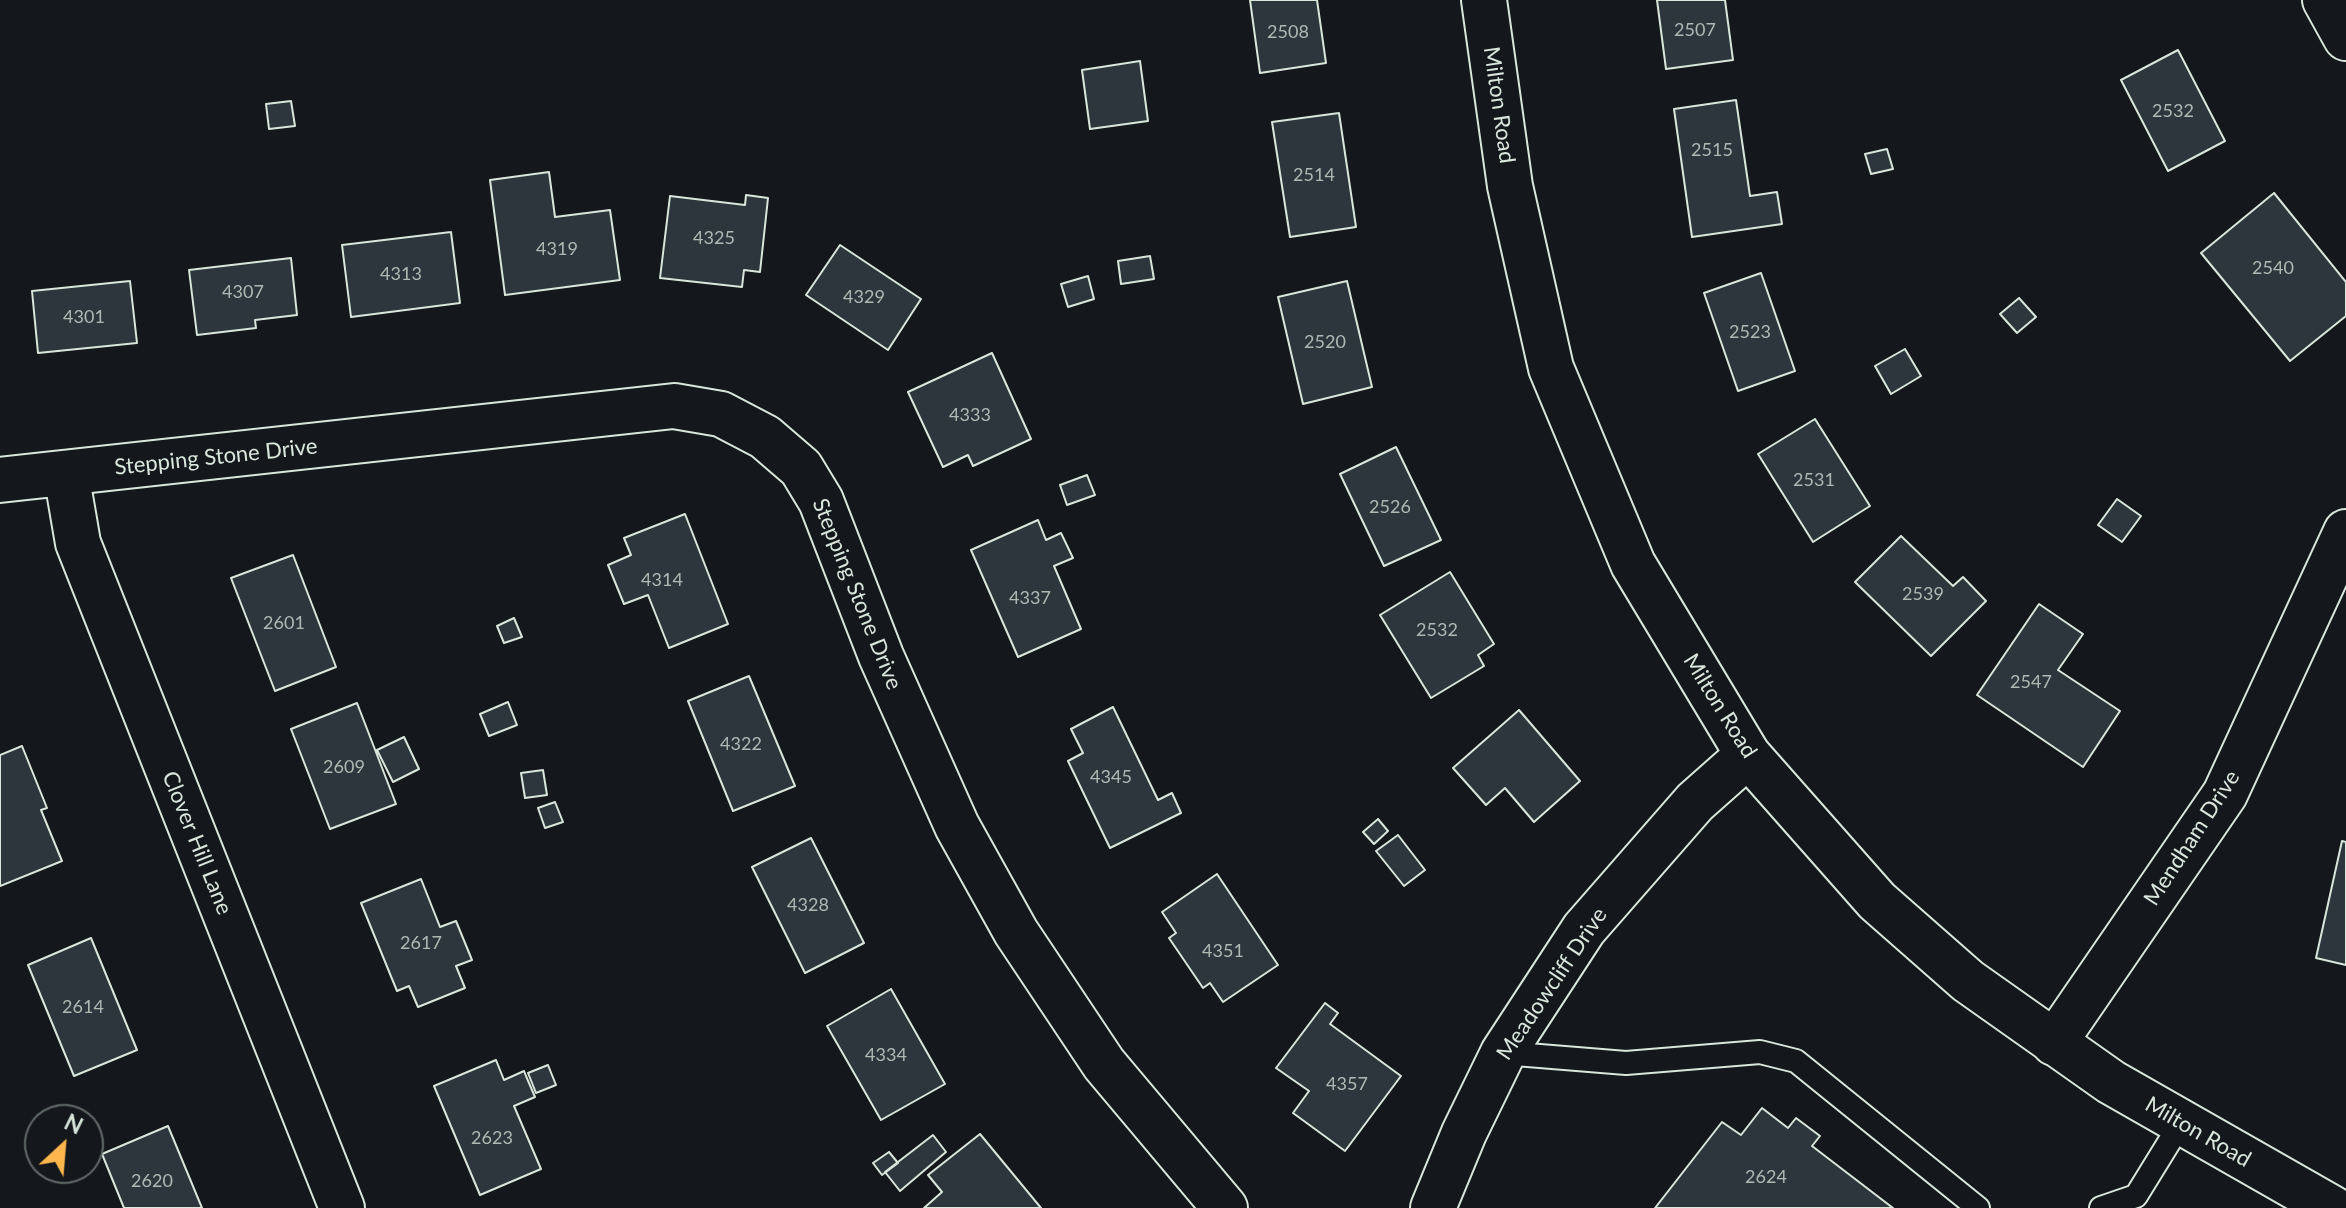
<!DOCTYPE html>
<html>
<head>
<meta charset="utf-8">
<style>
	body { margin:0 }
	#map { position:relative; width:2346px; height:1208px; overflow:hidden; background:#14181c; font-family:Lato,sans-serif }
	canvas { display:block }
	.north { position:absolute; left:24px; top:1104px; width:80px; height:80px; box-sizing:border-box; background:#14181c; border:2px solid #626a69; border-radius:50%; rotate:26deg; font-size:22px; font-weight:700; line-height:32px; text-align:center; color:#d8e6dc }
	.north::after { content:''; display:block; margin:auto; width:28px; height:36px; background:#ffb74d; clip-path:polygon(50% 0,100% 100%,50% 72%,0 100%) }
</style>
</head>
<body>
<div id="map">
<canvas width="2346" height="1208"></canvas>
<div class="north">N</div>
</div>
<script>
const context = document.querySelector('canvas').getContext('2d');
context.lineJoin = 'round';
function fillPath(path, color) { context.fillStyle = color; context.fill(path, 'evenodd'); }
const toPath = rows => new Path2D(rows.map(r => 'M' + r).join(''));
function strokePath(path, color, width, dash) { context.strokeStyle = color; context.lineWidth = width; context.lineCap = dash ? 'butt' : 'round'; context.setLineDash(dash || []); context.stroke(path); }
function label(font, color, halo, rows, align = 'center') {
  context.font = font + ' Lato,sans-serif'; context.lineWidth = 6; context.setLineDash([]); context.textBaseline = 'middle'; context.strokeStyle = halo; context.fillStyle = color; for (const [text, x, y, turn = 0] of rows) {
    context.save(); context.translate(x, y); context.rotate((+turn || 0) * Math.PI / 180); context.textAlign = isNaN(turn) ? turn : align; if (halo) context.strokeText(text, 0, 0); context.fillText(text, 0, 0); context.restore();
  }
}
const building = toPath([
	[1250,0,1317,0,1326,63,1260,73,1250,0],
	[1657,0,1725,0,1733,60,1666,69,1657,0],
	[2178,50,2225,141,2168,171,2121,80,2178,50],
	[1140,61,1148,121,1090,129,1082,70,1140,61],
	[1736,100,1750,196,1777,192,1782,224,1692,237,1674,109,1736,100],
	[291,101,295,126,269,129,266,104,291,101],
	[1339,113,1356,227,1290,237,1272,122,1339,113],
	[1887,149,1893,169,1871,174,1865,154,1887,149],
	[549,172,555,217,610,210,620,280,505,295,490,180,549,172],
	[2274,193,2346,282,2346,316,2290,361,2201,253,2274,193],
	[746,195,768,198,760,272,744,270,742,287,660,278,670,196,745,205,746,195],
	[451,232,460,303,351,317,342,245,451,232],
	[840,245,921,299,888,350,806,295,840,245],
	[1150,256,1154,279,1121,284,1118,261,1150,256],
	[291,258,297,315,255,320,256,328,197,335,189,270,291,258],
	[1761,273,1795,371,1738,391,1704,293,1761,273],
	[1088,276,1094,299,1068,307,1061,284,1088,276],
	[130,281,137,343,38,353,32,291,130,281],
	[1347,281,1372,387,1303,404,1278,297,1347,281],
	[2019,298,2036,317,2017,333,2000,314,2019,298],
	[1905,349,1921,376,1891,394,1875,366,1905,349],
	[992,353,1031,439,973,466,968,455,943,467,908,392,992,353],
	[1815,419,1870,506,1813,542,1758,454,1815,419],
	[1396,447,1441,540,1384,566,1340,474,1396,447],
	[1087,475,1095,495,1067,505,1060,485,1087,475],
	[2117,499,2141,516,2122,542,2098,525,2117,499],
	[685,514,728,624,669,648,648,595,624,604,608,565,631,555,624,538,685,514],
	[1038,520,1046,540,1061,533,1073,558,1054,566,1081,629,1018,657,971,550,1038,520],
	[1901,536,1953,586,1963,577,1986,601,1931,656,1855,582,1901,536],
	[293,555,336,667,275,691,231,578,293,555],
	[1450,572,1494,644,1478,655,1484,666,1431,698,1380,615,1450,572],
	[2039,604,2083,634,2058,670,2120,711,2083,767,1977,695,2039,604],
	[514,618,522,637,504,643,497,626,514,618],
	[749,676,795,786,733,811,688,701,749,676],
	[508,702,517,725,489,736,480,714,508,702],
	[357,703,396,804,330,829,291,729,357,703],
	[1113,707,1158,800,1172,793,1181,813,1110,848,1068,761,1083,753,1071,729,1113,707],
	[1519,710,1580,781,1534,822,1505,788,1486,805,1453,768,1519,710],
	[404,737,419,769,393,782,377,750,404,737],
	[22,746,47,808,41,810,62,861,0,886,0,755,22,746],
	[543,770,547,795,525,798,521,773,543,770],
	[555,802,563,822,545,828,538,808,555,802],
	[1378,819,1388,831,1374,844,1363,832,1378,819],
	[1398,835,1425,870,1404,886,1376,851,1398,835],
	[811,838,864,943,805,973,752,867,811,838],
	[2342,841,2346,842,2346,965,2316,958,2342,841],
	[1217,874,1278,965,1223,1002,1210,983,1203,988,1169,938,1176,933,1162,912,1217,874],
	[421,879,440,927,456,921,472,960,456,966,465,988,418,1007,409,986,397,991,361,903,421,879],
	[91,938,137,1050,74,1076,28,965,91,938],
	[891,989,945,1084,881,1120,827,1026,891,989],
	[1325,1003,1338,1013,1330,1024,1401,1076,1345,1151,1293,1113,1309,1091,1276,1068,1325,1003],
	[496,1060,504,1080,524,1071,526,1076,535,1097,514,1106,541,1169,480,1195,434,1086,496,1060],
	[548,1065,556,1085,536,1093,528,1073,548,1065],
	[1762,1108,1788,1128,1796,1118,1820,1136,1812,1146,1893,1208,1655,1208,1722,1122,1741,1135,1762,1108],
	[168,1126,202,1208,124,1208,102,1154,168,1126],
	[980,1134,1041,1208,924,1208,942,1192,928,1175,980,1134],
	[933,1135,946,1152,900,1191,885,1172,933,1135],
	[889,1152,898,1163,882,1175,873,1163,889,1152]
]);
fillPath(building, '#2c363c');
strokePath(building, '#d8e6dc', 2);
const service = toPath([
	[1503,1053,1626,1063,1760,1052,1796,1061,1978,1208],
	[2101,1208,2136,1196,2181,1123]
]);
const minor = toPath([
	[2325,0,2346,38],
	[66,473,78,543,342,1208],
	[0,480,674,406,721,414,765,437,801,468,821,501,881,656,957,826,1016,932,1104,1064,1225,1208],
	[2054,1043,2225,794,2346,532],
	[1433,1208,1464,1133,1503,1053,1584,929,1695,802,1748,755]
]);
const tertiary = toPath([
	[1484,0,1510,186,1551,368,1633,564,1748,755,1877,901,1968,981,2111,1082,2332,1208]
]);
strokePath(service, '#d8e6dc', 26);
strokePath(minor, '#d8e6dc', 48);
strokePath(tertiary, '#d8e6dc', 48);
strokePath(service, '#14181c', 22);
strokePath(minor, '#14181c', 44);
strokePath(tertiary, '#14181c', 44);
label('18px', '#adbab4', null, [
	["2507",1695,30],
	["2508",1288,32],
	["2532",2173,111],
	["2515",1712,150],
	["2514",1314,175],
	["4325",714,238],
	["4319",557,249],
	["2540",2273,268],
	["4313",401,274],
	["4307",243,292],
	["4329",864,297],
	["4301",84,317],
	["2523",1750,332],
	["2520",1325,342],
	["4333",970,415],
	["2531",1814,480],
	["2526",1390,507],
	["4314",662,580],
	["2539",1923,594],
	["4337",1030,598],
	["2601",284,623],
	["2532",1437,630],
	["2547",2031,682],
	["4322",741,744],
	["2609",344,767],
	["4345",1111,777],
	["4328",808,905],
	["2617",421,943],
	["4351",1223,951],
	["2614",83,1007],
	["4334",886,1055],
	["4357",1347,1084],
	["2623",492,1138],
	["2624",1766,1177],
	["2620",152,1181]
]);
label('22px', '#d8e6dc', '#14181c', [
	["Milton Road",1499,105,82],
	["Stepping Stone Drive",216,457,-6],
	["Stepping Stone Drive",857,594,68],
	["Milton Road",1720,706,58],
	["Mendham Drive",2192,838,-57],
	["Clover Hill Lane",197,843,68],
	["Meadowcliff Drive",1552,984,-56],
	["Milton Road",2198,1132,30]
]);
</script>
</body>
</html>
